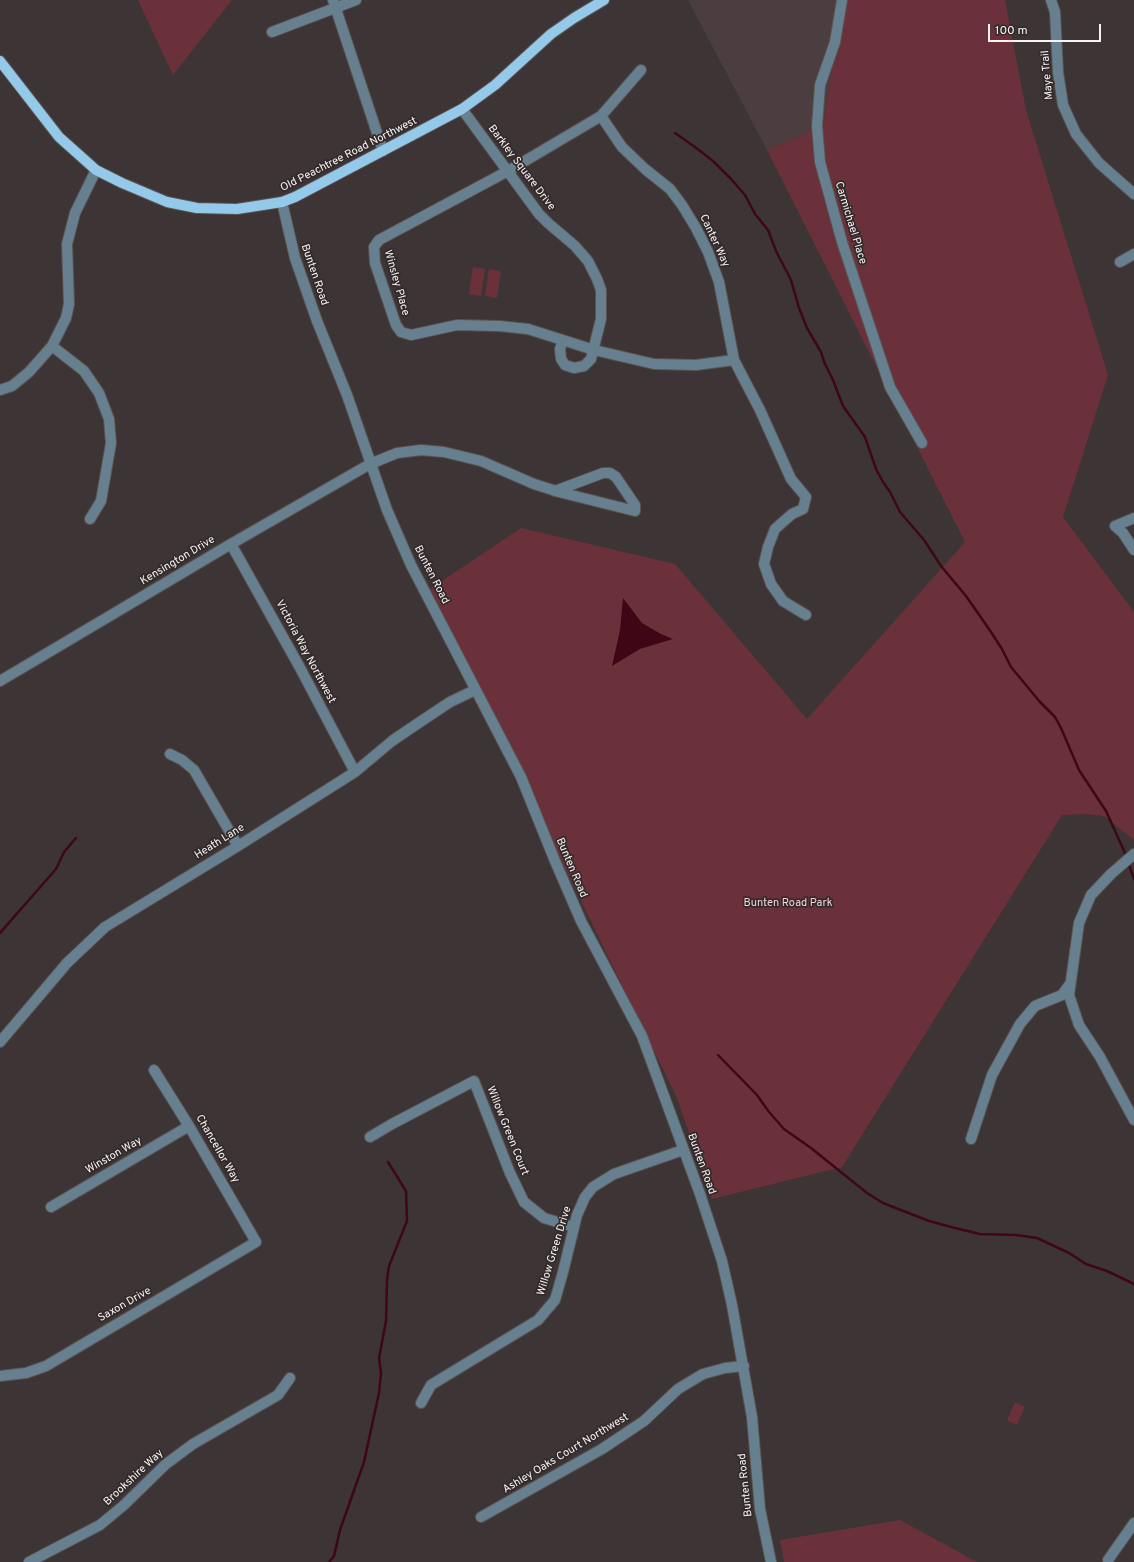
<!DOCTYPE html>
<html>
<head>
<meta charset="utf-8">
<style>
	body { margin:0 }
	#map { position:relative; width:1134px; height:1562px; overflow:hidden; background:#3d3435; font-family:Overpass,sans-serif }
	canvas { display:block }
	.scale { position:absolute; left:988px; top:24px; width:113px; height:18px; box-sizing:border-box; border:2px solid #f8f3f3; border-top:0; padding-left:5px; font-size:12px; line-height:14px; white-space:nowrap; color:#f8f3f3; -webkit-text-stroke:3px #332a2b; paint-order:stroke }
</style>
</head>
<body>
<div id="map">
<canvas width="1134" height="1562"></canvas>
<div class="scale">100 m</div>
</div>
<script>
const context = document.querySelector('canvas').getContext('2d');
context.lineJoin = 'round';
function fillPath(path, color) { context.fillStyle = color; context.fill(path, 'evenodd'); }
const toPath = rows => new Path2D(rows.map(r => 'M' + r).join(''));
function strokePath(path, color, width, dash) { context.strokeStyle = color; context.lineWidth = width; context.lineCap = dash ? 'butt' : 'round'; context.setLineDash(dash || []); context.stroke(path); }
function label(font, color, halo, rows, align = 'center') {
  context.font = font + ' Overpass,sans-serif'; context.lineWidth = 3.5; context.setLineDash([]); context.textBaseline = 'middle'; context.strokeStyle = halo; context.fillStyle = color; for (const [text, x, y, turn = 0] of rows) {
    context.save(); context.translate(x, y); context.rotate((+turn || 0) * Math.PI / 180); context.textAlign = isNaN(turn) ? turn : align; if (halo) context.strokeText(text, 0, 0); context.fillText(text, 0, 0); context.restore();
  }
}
fillPath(toPath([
	[688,0,843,0,823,125,767,150]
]), '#4c3e40');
fillPath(toPath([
	[138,0,232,0,173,75],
	[843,0,1005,0,1026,110,1108,375,1063,517,1134,612,1134,840,1104,816,1085,814,1062,815,842,1167,712,1199,677,1098,514,763,498,736,430,589,521,528,675,564,807,719,965,542,767,150,823,125],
	[473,267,485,269,481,296,469,294],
	[489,269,501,271,497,298,485,296],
	[1015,1402,1025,1407,1017,1425,1007,1420],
	[900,1520,977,1562,784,1562,780,1540]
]), '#6b313b');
fillPath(toPath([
	[623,598,642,623,661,634,673,639,640,649,612,666,620,630]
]), '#3f0716');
strokePath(toPath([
	[675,133,695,147,713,161,731,179,745,195,755,214,768,230,776,251,791,280,799,308,807,328,821,352,825,364,833,380,843,406,865,437,876,469,883,482,890,492,900,512,924,540,941,566,966,596,989,629,1002,649,1011,667,1040,702,1055,717,1061,728,1079,770,1106,811,1125,853],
	[1129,865,1134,879],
	[0,933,56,869,64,852,76,838],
	[718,1055,757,1095,769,1112,784,1129,811,1148,867,1193,883,1203,929,1221,955,1228,980,1234,1016,1235,1037,1238,1069,1253,1086,1264,1107,1271,1134,1284],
	[329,1562,334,1556,340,1530,364,1462,379,1393,381,1373,379,1358,386,1321,387,1280,389,1266,407,1221,406,1191,388,1162]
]), '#3f0716', 2.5);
const minor = toPath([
	[333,0,383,151],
	[842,0,835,42,820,85,817,126,820,162,842,242,890,387,922,443],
	[1051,0,1055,12,1058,72,1063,105,1076,134,1099,163,1134,194],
	[272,32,356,0],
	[641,70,601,116,508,171,379,240,374,247,375,263,396,325,401,332,411,335,457,325,499,326,528,329,594,350,654,364,696,365,734,360],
	[462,109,539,214,548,223,575,246,588,261,597,279,601,290,601,319,591,359,584,366,574,368,565,365,561,359,560,349,563,340],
	[601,116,622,147,645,169,670,189,682,205,696,228,708,252,719,282,734,360,760,410,791,479,806,497,803,509,792,514,775,529,768,547,764,564,771,584,783,601,806,615],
	[282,202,295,258,317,321,347,395,387,510,411,565,521,777,555,861,581,921,642,1036,700,1194,722,1261,732,1305,752,1417,760,1509,771,1562],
	[1120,262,1134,254],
	[52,346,84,371,99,393,109,419,111,443,101,501,90,519],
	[0,390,12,386,29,372,52,346,66,318,69,304,67,244,75,213,96,170],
	[1134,518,1115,526,1123,533,1134,550],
	[231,544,299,666,355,772],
	[0,681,231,544,370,464,397,453,421,450,444,452,481,461,534,484,559,492,635,511,635,505,616,477,610,473,603,473,555,491],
	[170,754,182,760,194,770,238,846],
	[1134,854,1111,874,1091,895,1079,923,1069,995,1079,1025,1100,1057,1134,1120],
	[0,1042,67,963,105,927,238,846,355,772,392,741,414,726,450,702,475,690],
	[370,1137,392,1124,474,1081,510,1173,524,1202,544,1218,574,1227],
	[971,1139,992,1075,1020,1024,1035,1006,1062,995,1070,984],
	[51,1207,189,1126],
	[0,1376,26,1373,46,1366,256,1242,189,1126,154,1070],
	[421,1403,431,1385,538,1320,555,1300,563,1272,577,1215,585,1197,593,1187,614,1174,683,1150],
	[481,1517,602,1449,644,1421,678,1389,703,1374,725,1368,744,1366],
	[1108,1560,1134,1523],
	[29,1562,100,1525,124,1505,166,1464,193,1444,278,1395,290,1378]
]);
const major = toPath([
	[0,61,59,137,96,170,122,183,167,202,197,208,237,209,282,202,295,197,462,109,495,85,551,34,574,18,604,0]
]);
strokePath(minor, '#5b5353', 12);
strokePath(major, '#5b5353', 12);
strokePath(minor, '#678090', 10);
strokePath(major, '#94c9ea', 10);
label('11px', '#f8f3f3', '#332a2b', [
	["Maye Trail",1048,75,-95],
	["Old Peachtree Road Northwest",349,155,-27],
	["Barkley Square Drive",521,168,53],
	["Carmichael Place",850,223,73],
	["Canter Way",714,241,65],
	["Bunten Road",314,275,71],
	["Winsley Place",396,283,74],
	["Kensington Drive",178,561,-31],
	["Bunten Road",431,575,63],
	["Victoria Way Northwest",305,652,62],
	["Heath Lane",220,842,-32],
	["Bunten Road",571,868,67],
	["Willow Green Court",507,1131,68],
	["Chancellor Way",217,1149,60],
	["Winston Way",114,1156,-30],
	["Bunten Road",701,1164,70],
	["Willow Green Drive",555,1251,-73],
	["Saxon Drive",125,1305,-30],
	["Ashley Oaks Court Northwest",566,1454,-31],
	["Brookshire Way",134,1478,-43],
	["Bunten Road",746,1485,-96]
]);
label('11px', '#f9d0d4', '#332a2b', [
	["Bunten Road Park",788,904]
]);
</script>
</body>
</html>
